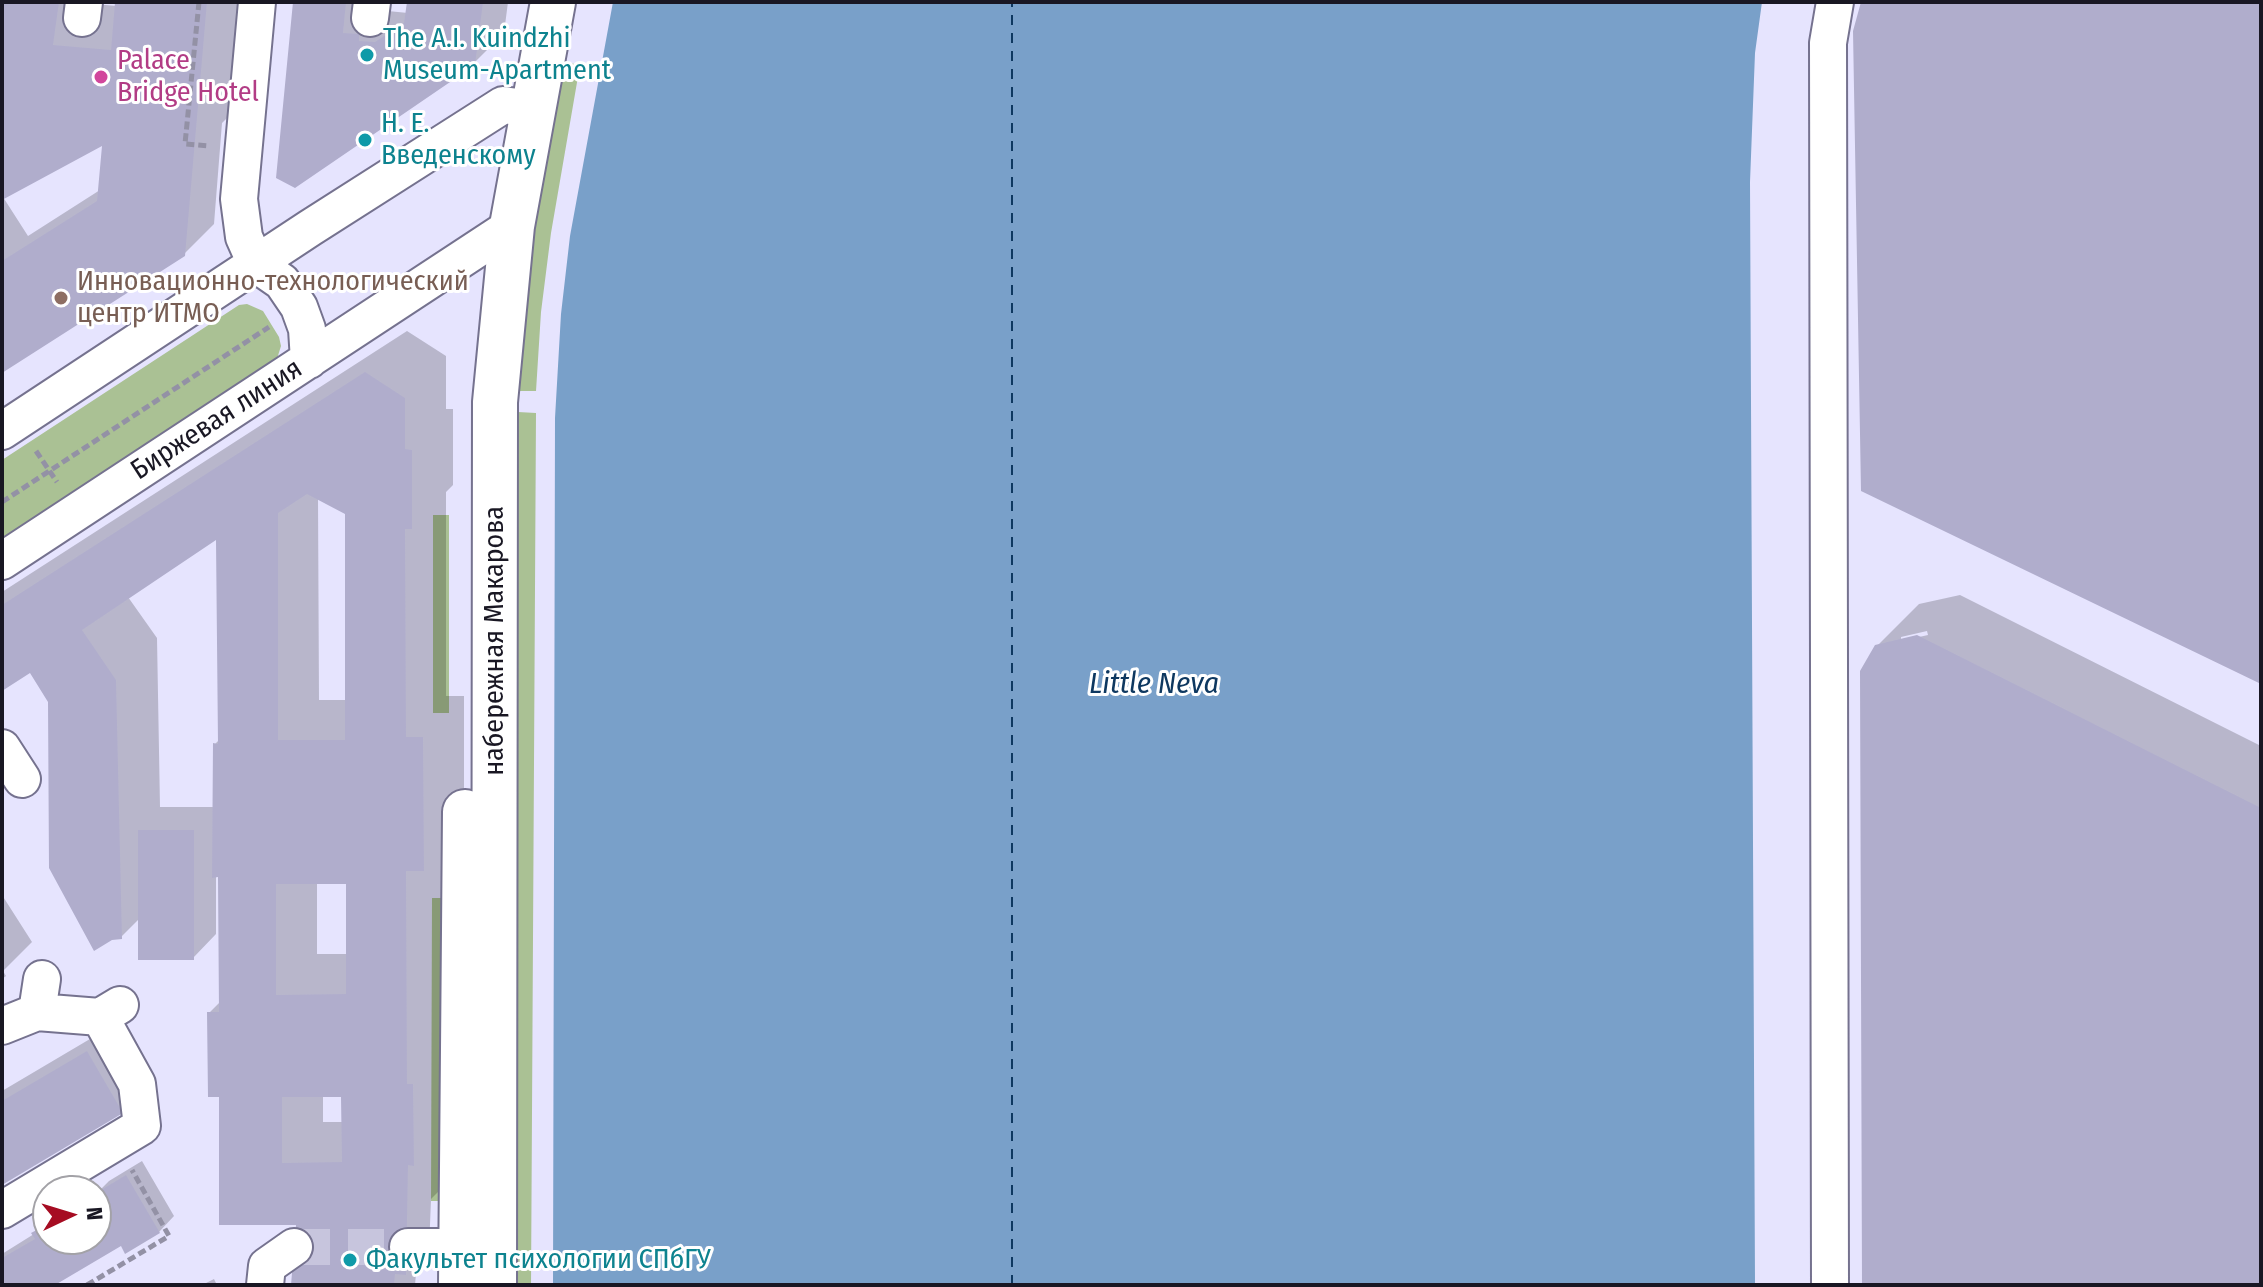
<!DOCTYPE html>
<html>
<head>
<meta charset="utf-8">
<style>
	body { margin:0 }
	#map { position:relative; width:2263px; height:1287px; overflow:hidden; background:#e6e4fe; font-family:"Fira Sans Condensed",sans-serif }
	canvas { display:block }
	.frame { position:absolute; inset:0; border:4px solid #191723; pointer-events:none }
	.north { position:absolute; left:32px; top:1175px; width:80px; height:80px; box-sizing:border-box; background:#fff; border:2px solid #a3a2a7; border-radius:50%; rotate:86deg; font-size:22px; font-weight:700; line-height:32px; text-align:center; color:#191723 }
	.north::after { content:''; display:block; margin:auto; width:28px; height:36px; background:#a60c22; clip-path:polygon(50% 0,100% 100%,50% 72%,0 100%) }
</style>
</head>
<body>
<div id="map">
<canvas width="2263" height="1287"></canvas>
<div class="frame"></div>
<div class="north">N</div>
</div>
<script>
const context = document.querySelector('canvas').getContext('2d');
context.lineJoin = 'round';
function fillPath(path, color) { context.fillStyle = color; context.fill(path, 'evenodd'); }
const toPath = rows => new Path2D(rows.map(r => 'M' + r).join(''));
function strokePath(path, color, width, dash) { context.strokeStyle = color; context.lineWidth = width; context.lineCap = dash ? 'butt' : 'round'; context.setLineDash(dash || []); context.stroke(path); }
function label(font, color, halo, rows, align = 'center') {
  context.font = font + ' "Fira Sans Condensed",sans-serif'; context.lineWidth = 6; context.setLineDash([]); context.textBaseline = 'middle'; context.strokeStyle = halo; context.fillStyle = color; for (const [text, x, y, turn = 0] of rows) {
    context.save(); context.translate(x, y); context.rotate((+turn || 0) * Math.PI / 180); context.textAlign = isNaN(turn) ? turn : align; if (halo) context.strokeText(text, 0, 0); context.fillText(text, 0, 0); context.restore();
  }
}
fillPath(toPath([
	[559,61,580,65,551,233,541,312,536,391,518,391,531,228],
	[247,304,263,311,279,337,281,346,276,362,2,542,2,460,239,305],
	[518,412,536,413,531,1285,513,1285],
	[433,515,449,515,449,713,433,713],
	[432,898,448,898,448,1201,431,1201]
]), '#aac194');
fillPath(toPath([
	[613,2,1762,2,1755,53,1750,182,1755,1285,553,1285,555,418,561,314,570,236]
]), '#79a0c9');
fillPath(toPath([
	[2,2,94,2,94,4,117,6,117,2,244,2,233,112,222,123,214,224,184,254,2,371],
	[104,143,100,190,28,236,3,197],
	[295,2,372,2,388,11,408,13,409,2,508,2,504,33,474,63,295,186],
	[407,331,446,356,446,409,453,409,453,485,446,492,446,696,464,696,464,827,449,1181,431,1199,429,1250,417,1262,415,1285,293,1285,298,1223,221,1095,209,1013,221,1001,220,875,216,875,216,934,193,958,140,918,121,937,50,701,30,670,2,688,2,592],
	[318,498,347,513,347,700,319,700],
	[218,537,220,739,215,744,214,807,160,807,157,638,128,597],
	[317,882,348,882,348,954,317,954],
	[323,1095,343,1095,343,1122,323,1122],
	[1960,595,2261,746,2261,1285,1864,1285,1877,646,1919,604],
	[1927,631,1928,635,1901,641,1901,637],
	[2,895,32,942,3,971,6,976,2,979],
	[117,1023,152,1082,122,1112,2,1182,2,1091],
	[142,1161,174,1216,159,1232,121,1244,51,1285,2,1285,2,1254,34,1234,48,1219,48,1239,96,1239,96,1194,109,1181],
	[214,1279,217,1285,202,1285]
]), '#0003');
strokePath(toPath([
	[1012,1285,1012,2]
]), '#0e3860', 2, [10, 8]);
fillPath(toPath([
	[2,2,59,2,53,45,111,50,115,2,207,2,185,256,2,373,2,261,97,201,102,146,2,200],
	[293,2,346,2,343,33,359,34,359,41,375,42,404,23,407,2,483,2,475,65,295,188,276,178],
	[1861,2,2261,2,2261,684,1861,491,1853,31],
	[365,372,405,398,405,449,412,450,412,529,405,529,406,737,423,737,424,871,406,871,407,1084,413,1084,414,1166,408,1165,406,1275,395,1274,394,1285,291,1285,296,1225,219,1225,219,1097,208,1097,207,1012,219,1012,218,877,212,878,213,743,218,744,216,540,82,630,116,680,122,939,112,940,94,951,49,868,48,702,30,673,2,691,2,605],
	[307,494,345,514,345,740,278,740,278,513],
	[276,884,346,884,346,994,276,995],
	[282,1097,341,1097,342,1162,282,1163],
	[1917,635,2261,808,2261,1285,1862,1285,1860,671,1875,645],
	[138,830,194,830,194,960,138,960],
	[87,1051,123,1113,2,1185,2,1101],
	[126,1175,160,1233,125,1254,121,1246,55,1285,2,1285,2,1258,35,1239,31,1233,46,1225,48,1239,96,1239,96,1193]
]), '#b0adcc');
strokePath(toPath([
	[294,1247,408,1247]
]), '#c7c5dd', 36, [36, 18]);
const minor = toPath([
	[257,2,239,199,244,237,256,264,282,282,299,307,307,329,309,360],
	[82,18,84,2],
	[370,18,372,2],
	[2,431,310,228,503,105,532,109],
	[2,561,512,226],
	[2,748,22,779],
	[37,1012,42,979],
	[2,1026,37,1012,100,1017,120,1005],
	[2,1210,142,1126,137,1084,100,1017],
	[408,1247,463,1247],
	[265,1285,267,1266,294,1247],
	[1830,1285,1828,43,1835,2]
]);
const major = toPath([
	[461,1285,465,812],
	[494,1285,495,402,512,226,553,2]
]);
strokePath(minor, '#75728f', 40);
strokePath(major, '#75728f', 48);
strokePath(toPath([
	[199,2,185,144,210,146],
	[36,451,57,482],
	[2,502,269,327],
	[87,1285,169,1236,132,1170]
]), '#9391a5', 5, [8, 4]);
strokePath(minor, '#fff', 36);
strokePath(major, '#fff', 44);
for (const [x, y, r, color] of [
	[367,55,8,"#0f9aa8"],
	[101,77,8,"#d1479c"],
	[365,140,8,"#0f9aa8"],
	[61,298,8,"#8d6e63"],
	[350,1260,8,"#0f9aa8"]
]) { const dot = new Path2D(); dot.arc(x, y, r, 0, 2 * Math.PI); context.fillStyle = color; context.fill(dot); strokePath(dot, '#fff', 3); }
label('28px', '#0d838f', '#fff', [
	["The A.I. Kuindzhi",383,39],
	["Museum-Apartment",383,71],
	["Н. Е.",381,124],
	["Введенскому",381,156],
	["Факультет психологии СПбГУ",366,1260]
], 'left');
label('28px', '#b23c85', '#fff', [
	["Palace",117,61],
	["Bridge Hotel",117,93]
], 'left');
label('28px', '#785e54', '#fff', [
	["Инновационно-технологический",77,282],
	["центр ИТМО",77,314]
], 'left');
label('28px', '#191723', '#fff', [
	["Биржевая линия",217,420,-33],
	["набережная Макарова",495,641,-90]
]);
label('italic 30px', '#0e3860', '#fff', [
	["Little Neva",1154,685]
]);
</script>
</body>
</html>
